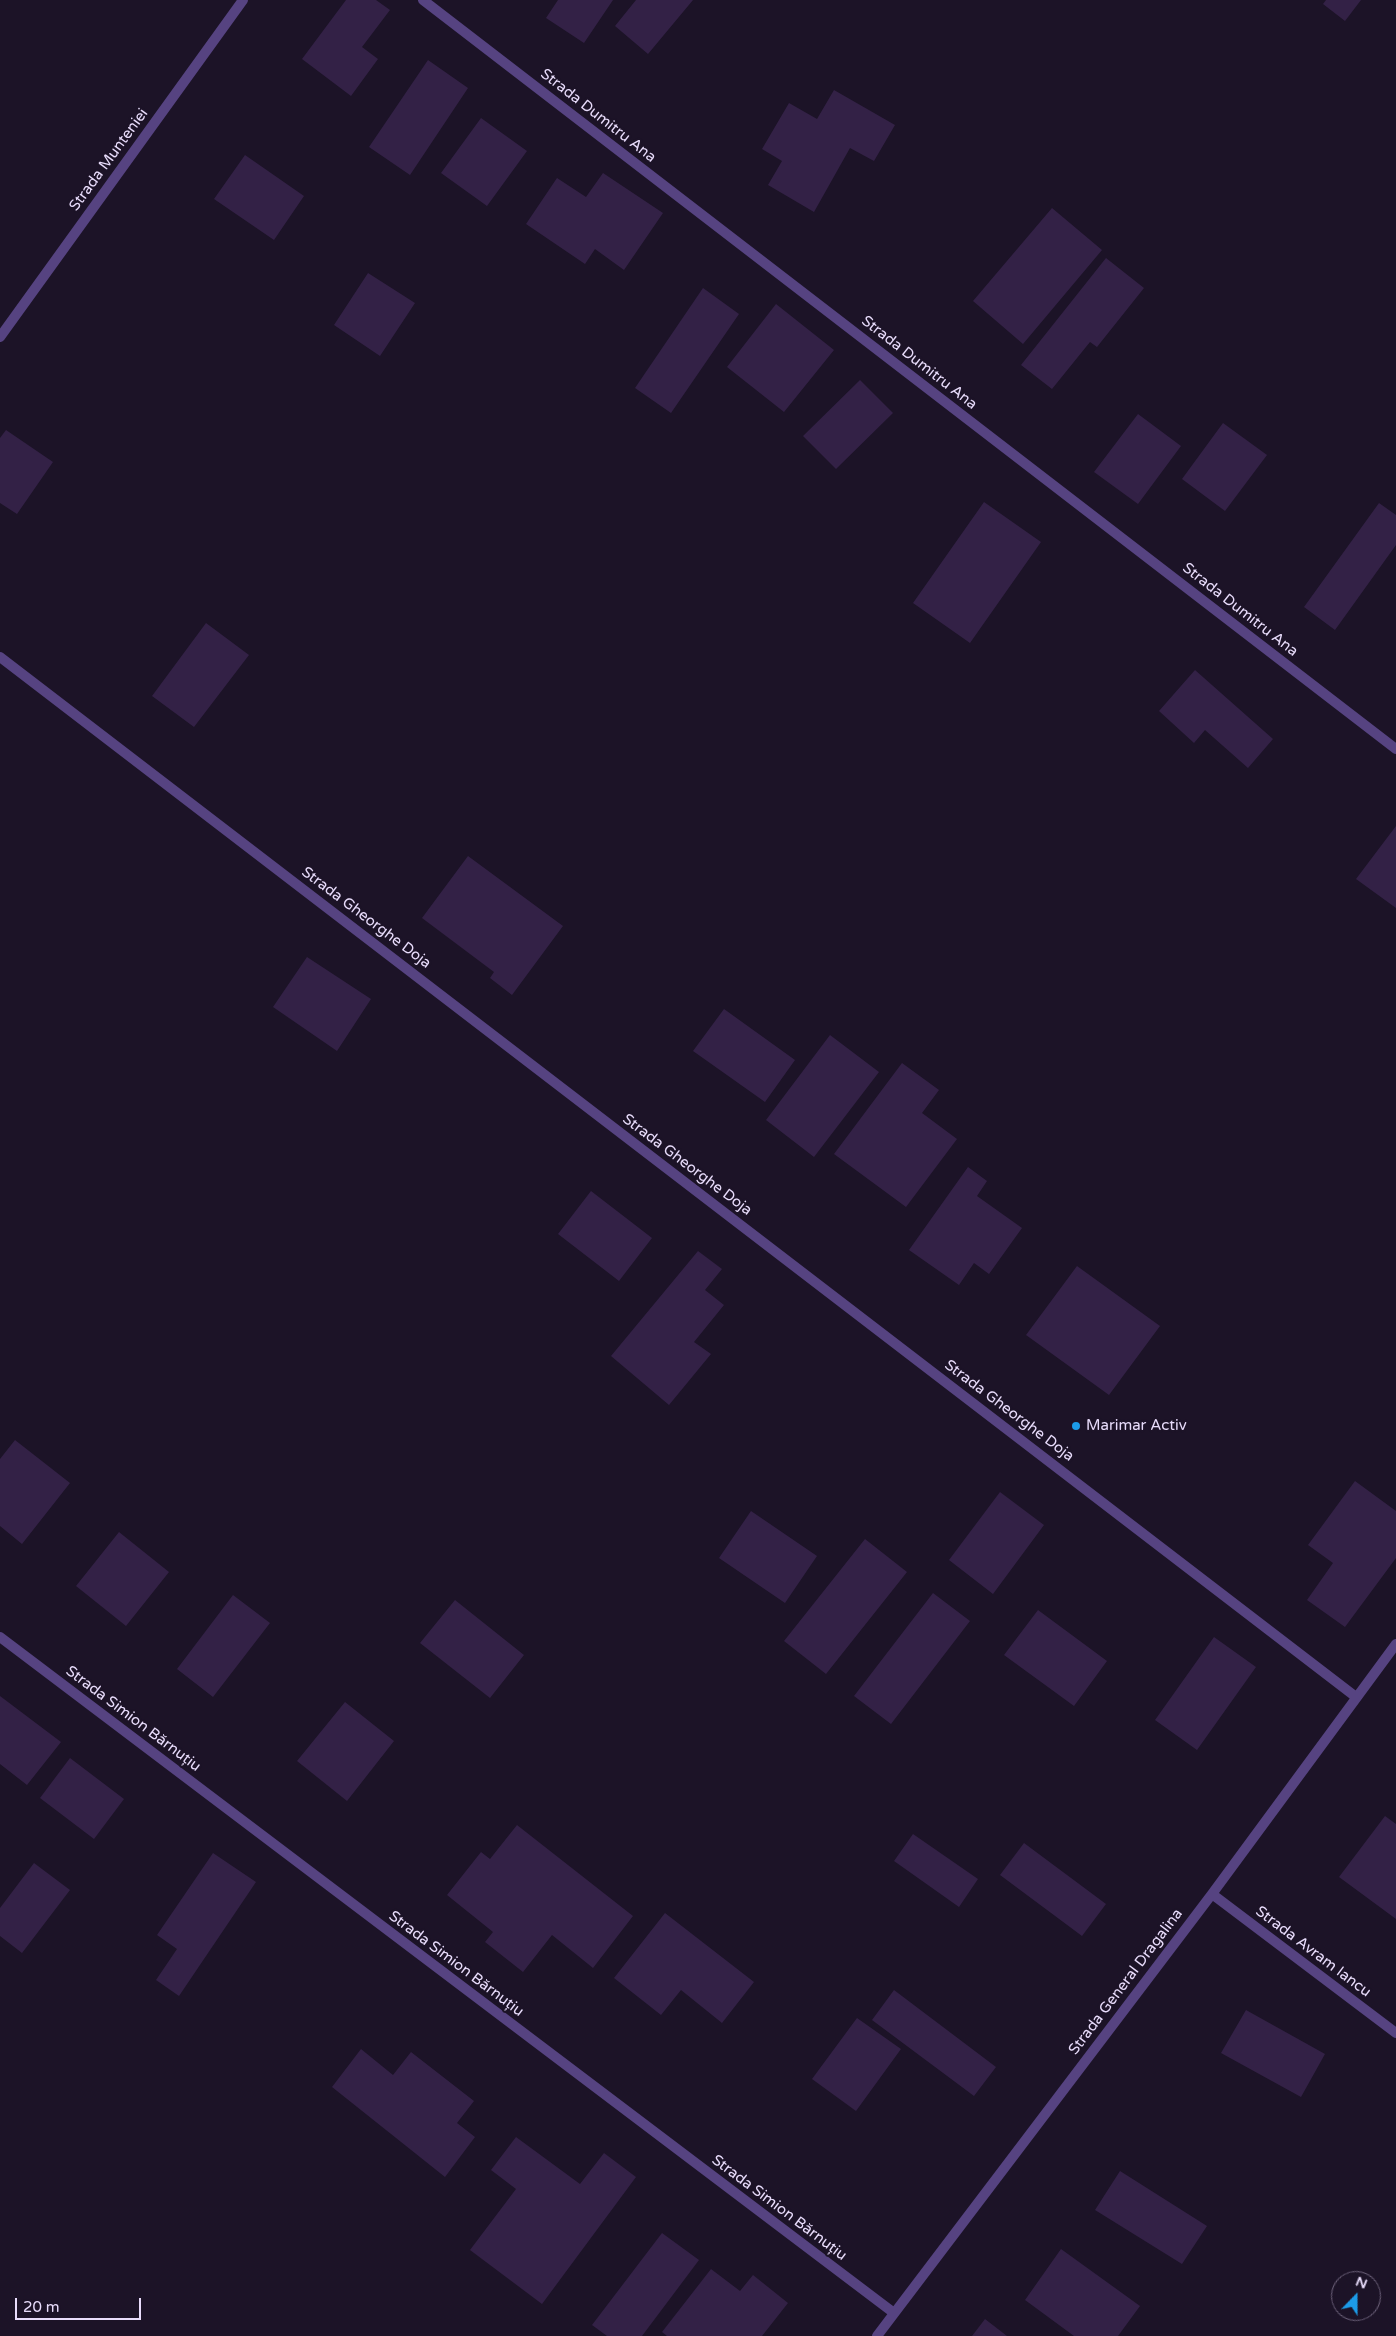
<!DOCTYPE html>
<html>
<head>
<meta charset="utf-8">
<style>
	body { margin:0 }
	#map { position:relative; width:1396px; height:2336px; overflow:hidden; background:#1c1327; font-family:"Varela Round",sans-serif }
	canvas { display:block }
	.north { position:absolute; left:1331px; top:2271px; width:50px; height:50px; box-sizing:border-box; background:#1c1327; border:1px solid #6e637c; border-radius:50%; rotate:22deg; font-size:14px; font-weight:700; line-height:20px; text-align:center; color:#e8dcfb }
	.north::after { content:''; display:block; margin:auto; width:18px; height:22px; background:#1c9be8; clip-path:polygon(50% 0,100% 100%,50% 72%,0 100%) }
	.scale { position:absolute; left:15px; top:2298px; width:126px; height:22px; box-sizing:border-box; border:2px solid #e8dcfb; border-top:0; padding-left:6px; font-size:15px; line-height:18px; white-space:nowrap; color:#e8dcfb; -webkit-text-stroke:4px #1c1327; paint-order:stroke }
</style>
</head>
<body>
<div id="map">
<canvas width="1396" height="2336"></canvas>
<div class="north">N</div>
<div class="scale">20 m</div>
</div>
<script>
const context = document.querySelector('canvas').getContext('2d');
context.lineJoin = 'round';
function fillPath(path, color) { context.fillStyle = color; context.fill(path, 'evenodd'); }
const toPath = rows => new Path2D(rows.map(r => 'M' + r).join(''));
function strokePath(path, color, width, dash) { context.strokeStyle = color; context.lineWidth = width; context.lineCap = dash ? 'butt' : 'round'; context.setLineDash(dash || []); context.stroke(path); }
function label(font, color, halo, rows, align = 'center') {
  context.font = font + ' "Varela Round",sans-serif'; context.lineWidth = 4.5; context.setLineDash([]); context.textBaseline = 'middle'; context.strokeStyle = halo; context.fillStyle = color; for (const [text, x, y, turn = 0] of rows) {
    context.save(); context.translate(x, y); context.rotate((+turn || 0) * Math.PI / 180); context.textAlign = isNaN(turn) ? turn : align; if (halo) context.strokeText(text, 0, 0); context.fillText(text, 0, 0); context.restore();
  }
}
fillPath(toPath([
	[346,0,376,0,390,10,362,47,378,59,351,96,302,59],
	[558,0,613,0,584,43,546,18],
	[636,0,693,0,648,54,615,26],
	[1326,0,1361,0,1345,21,1323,4],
	[428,60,468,88,410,175,369,147],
	[834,90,895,125,874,161,850,148,814,212,768,185,782,161,762,149,789,103,817,119],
	[481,118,527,151,487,206,441,173],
	[245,155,304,196,274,240,214,199],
	[603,173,663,213,624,270,595,249,585,264,526,224,557,178,586,197],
	[1052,208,1102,250,1023,344,973,301],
	[1106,258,1144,288,1097,347,1090,342,1052,389,1021,365],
	[368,273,415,303,380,356,334,325],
	[703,288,739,314,671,413,635,388],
	[776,304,834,350,784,412,727,367],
	[860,380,893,413,836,469,803,436],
	[1138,414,1181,446,1138,504,1094,472],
	[1223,423,1267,455,1225,511,1182,479],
	[6,430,53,462,17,514,0,503,0,438],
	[984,502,1041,542,970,643,913,603],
	[1379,503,1396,515,1396,545,1335,630,1304,607],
	[206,623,249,655,194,727,152,696],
	[1195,670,1273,739,1248,768,1205,730,1194,743,1159,711],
	[1396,826,1396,908,1356,879],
	[468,856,563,926,512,995,490,978,494,972,422,918],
	[307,957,371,999,337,1051,273,1007],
	[724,1009,795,1060,765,1102,693,1051],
	[830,1035,879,1072,814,1157,766,1120],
	[902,1063,939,1090,922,1113,957,1139,906,1207,834,1154],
	[968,1167,987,1181,977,1196,1022,1228,989,1274,974,1263,959,1285,909,1250],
	[591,1191,652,1238,619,1281,558,1234],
	[698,1251,722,1269,705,1290,724,1305,694,1342,711,1354,669,1405,611,1356],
	[1077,1266,1160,1326,1109,1395,1026,1335],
	[15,1440,70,1483,22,1544,0,1526,0,1459],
	[1355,1481,1396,1511,1396,1558,1345,1627,1307,1600,1333,1563,1308,1545],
	[1000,1492,1044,1525,993,1594,949,1560],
	[751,1511,817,1556,785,1603,719,1558],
	[119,1532,169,1572,126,1626,76,1586],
	[865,1539,907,1572,826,1674,784,1641],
	[933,1593,970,1621,891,1724,854,1696],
	[233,1595,270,1623,213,1697,177,1669],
	[455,1600,524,1655,490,1698,420,1643],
	[1038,1610,1107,1661,1074,1706,1004,1655],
	[1214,1637,1256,1667,1197,1750,1155,1720],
	[0,1696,61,1742,27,1785,0,1764],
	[345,1702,394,1741,347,1801,297,1761],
	[70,1758,124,1799,94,1839,40,1798],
	[1385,1816,1396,1824,1396,1919,1339,1877],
	[517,1825,633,1916,593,1968,552,1935,523,1972,485,1942,493,1932,447,1895,481,1852,490,1859],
	[913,1834,978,1879,959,1907,894,1861],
	[1024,1843,1106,1904,1082,1936,1000,1875],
	[213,1853,256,1882,179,1996,156,1980,177,1949,157,1935],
	[34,1863,70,1890,22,1953,0,1936,0,1908],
	[665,1913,754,1982,722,2023,681,1990,661,2015,614,1978],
	[894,1990,996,2067,974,2096,872,2020],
	[1246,2010,1325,2054,1301,2097,1221,2053],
	[857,2018,901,2049,856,2111,812,2079],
	[361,2049,393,2075,411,2052,474,2101,457,2123,475,2137,445,2177,332,2087],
	[516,2137,580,2184,604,2153,636,2177,542,2304,470,2250,516,2189,491,2170],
	[1120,2171,1207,2226,1182,2264,1095,2210],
	[662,2233,699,2260,642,2336,607,2336,592,2325],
	[1061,2249,1140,2306,1118,2336,1074,2336,1025,2300],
	[711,2269,740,2291,753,2275,788,2303,762,2336,667,2336,662,2332],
	[985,2319,1007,2336,972,2336]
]), '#332146');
strokePath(toPath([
	[423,0,1396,749],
	[0,337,243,0],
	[0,657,1356,1697],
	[0,1637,894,2313],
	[1212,1894,1396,2033],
	[877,2336,1212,1894,1396,1644]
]), '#564381', 10);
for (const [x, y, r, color] of [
	[1076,1426,5,"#1c9be8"]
]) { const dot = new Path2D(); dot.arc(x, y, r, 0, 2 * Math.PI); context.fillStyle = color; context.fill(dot); strokePath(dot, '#1c1327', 2); }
label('15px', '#e8dcfb', '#1c1327', [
	["Strada Dumitru Ana",598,116,38],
	["Strada Munteniei",109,160,-54],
	["Strada Dumitru Ana",919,363,38],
	["Strada Dumitru Ana",1240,610,38],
	["Strada Gheorghe Doja",366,918,37],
	["Strada Gheorghe Doja",687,1165,37],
	["Strada Gheorghe Doja",1009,1411,37],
	["Strada Simion Bărnuțiu",133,1719,37],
	["Strada Avram Iancu",1313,1952,37],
	["Strada Simion Bărnuțiu",456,1964,37],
	["Strada General Dragalina",1126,1982,-53],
	["Strada Simion Bărnuțiu",779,2208,37]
]);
label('15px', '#e8dcfb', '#1c1327', [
	["Marimar Activ",1086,1426]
], 'left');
</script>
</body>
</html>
